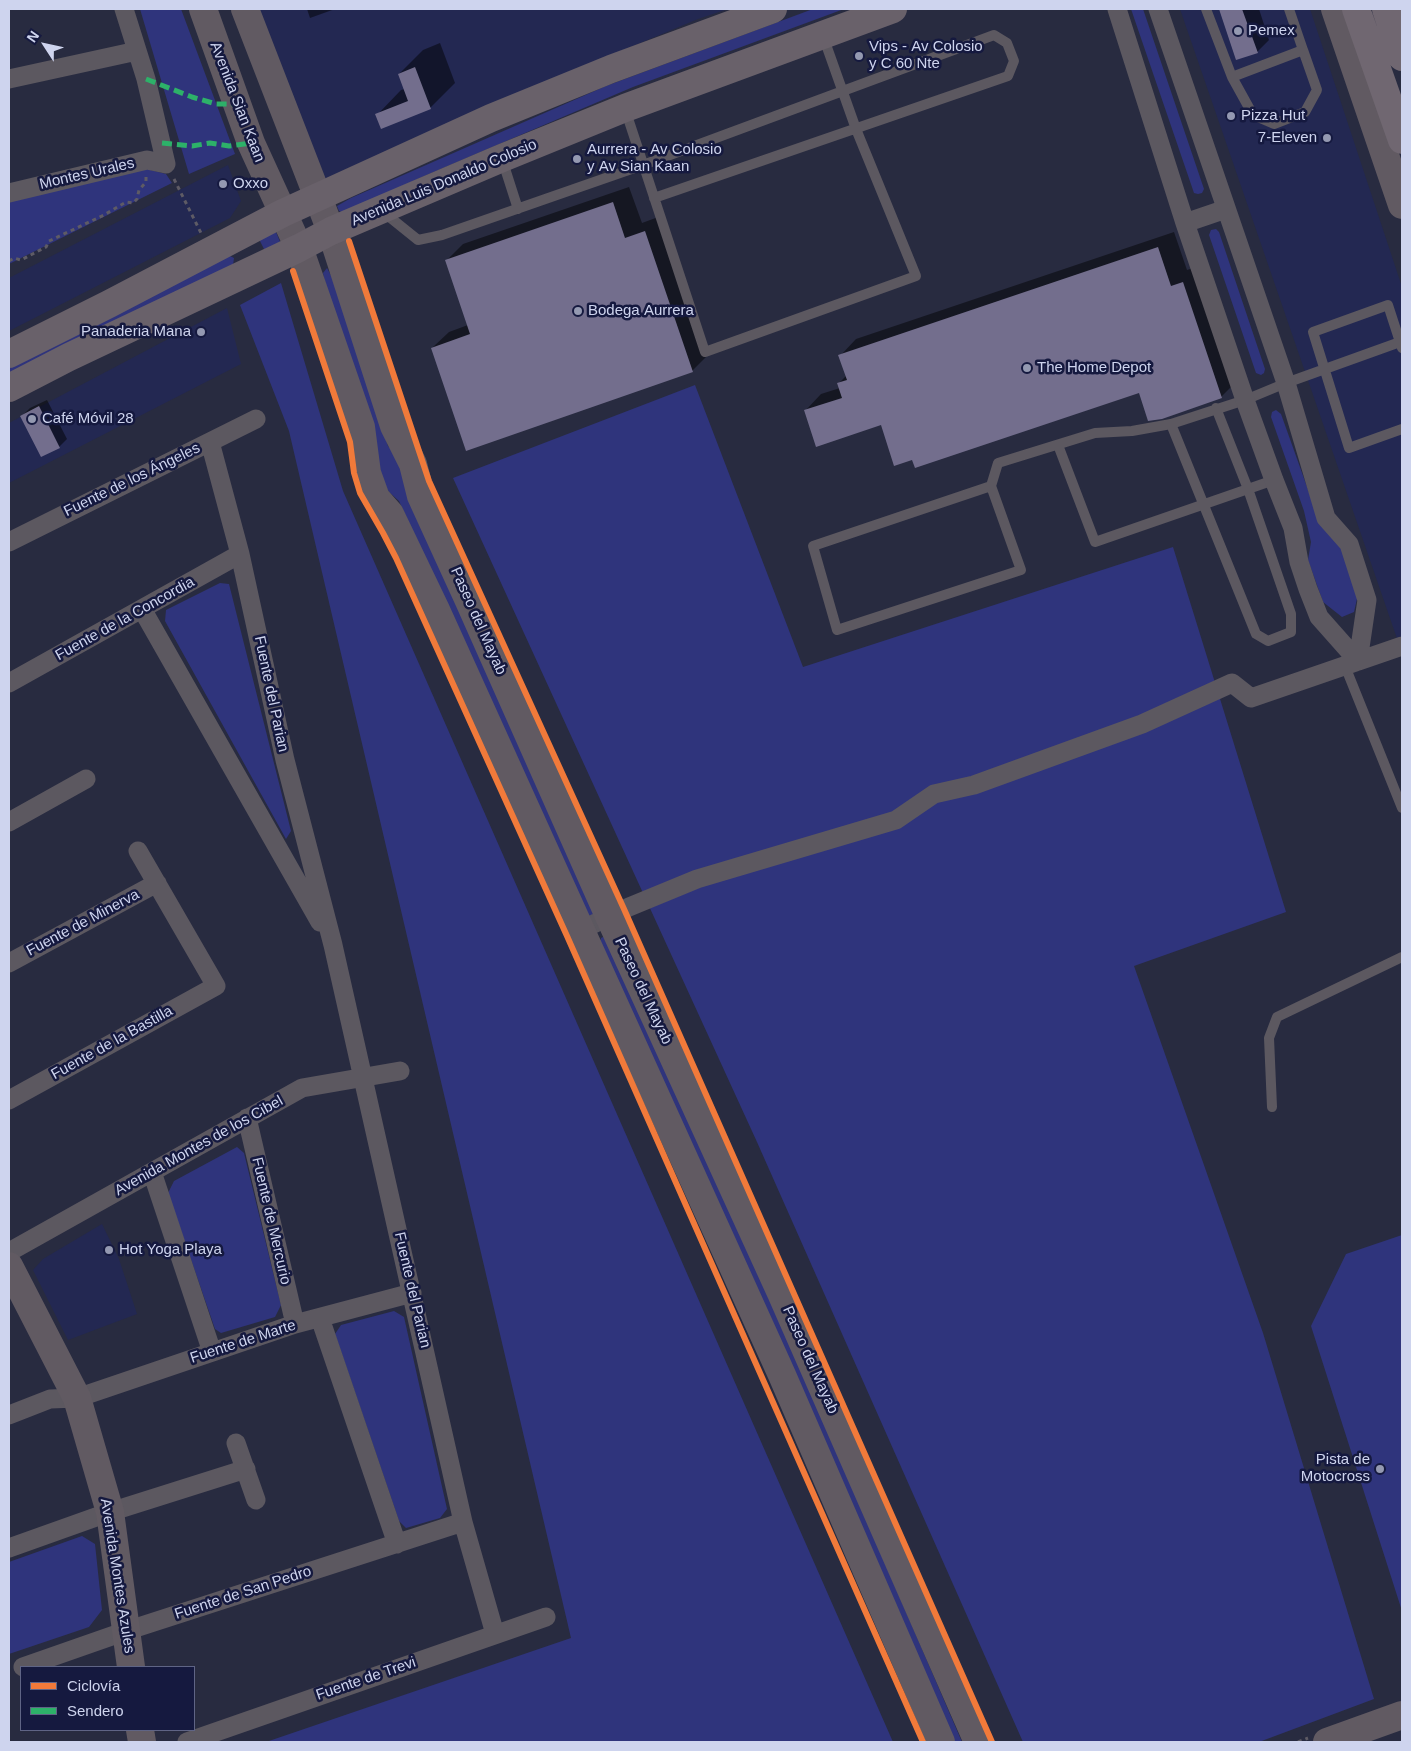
<!DOCTYPE html>
<html>
<head>
<meta charset="utf-8">
<style>
	body { margin:0 }
	#map { position:relative; width:1411px; height:1751px; overflow:hidden; background:#282b40; font-family:Helvetica,sans-serif }
	canvas { display:block }
	.frame { position:absolute; inset:0; border:10px solid #ced4ee; pointer-events:none }
	.legend { position:absolute; left:20px; top:1666px; width:175px; height:65px; box-sizing:border-box; background:#15193f; border:1px solid #5f6485; margin:0; padding:6px 9px; list-style:none; font-size:15px; color:#ced4ee }
	.legend li { display:flex; align-items:center; gap:10px; height:25px }
	.legend b { width:25px; border:1px solid #5f6485 }
	.north { position:absolute; left:20px; top:20px; width:50px; height:50px; -webkit-text-stroke:4px #15193f; paint-order:stroke; rotate:305deg; font-size:14px; font-weight:700; line-height:20px; text-align:center; color:#ced4ee }
	.north::after { content:''; display:block; margin:auto; width:18px; height:22px; background:#ced4ee; clip-path:polygon(50% 0,100% 100%,50% 72%,0 100%) }
</style>
</head>
<body>
<div id="map">
<canvas width="1411" height="1751"></canvas>
<div class="frame"></div>
<ul class="legend">
<li><b style="height:6px;background:#f17a3a"></b>Ciclovía</li>
<li><b style="height:6px;background:#2db169"></b>Sendero</li>
</ul>
<div class="north">N</div>
</div>
<script>
const context = document.querySelector('canvas').getContext('2d');
context.lineJoin = 'round';
function fillPath(path, color) { context.fillStyle = color; context.fill(path, 'evenodd'); }
const toPath = rows => new Path2D(rows.map(r => 'M' + r).join(''));
function strokePath(path, color, width, dash) { context.strokeStyle = color; context.lineWidth = width; context.lineCap = dash ? 'butt' : 'round'; context.setLineDash(dash || []); context.stroke(path); }
function label(font, color, halo, rows, align = 'center') {
  context.font = font + ' Helvetica,sans-serif'; context.lineWidth = 5; context.setLineDash([]); context.textBaseline = 'middle'; context.strokeStyle = halo; context.fillStyle = color; for (const [text, x, y, turn = 0] of rows) {
    context.save(); context.translate(x, y); context.rotate((+turn || 0) * Math.PI / 180); context.textAlign = isNaN(turn) ? turn : align; if (halo) context.strokeText(text, 0, 0); context.fillText(text, 0, 0); context.restore();
  }
}
fillPath(toPath([
	[259,9,728,9,698,19,496,103,322,180],
	[1180,9,1310,9,1402,287,1402,653],
	[228,165,241,201,230,218,9,331,9,278],
	[227,308,241,364,9,483,9,423],
	[102,1224,119,1259,137,1314,68,1340,33,1270,43,1259]
]), '#232852');
fillPath(toPath([
	[140,9,181,9,235,154,189,174],
	[813,9,844,9,633,87,422,177,344,213,339,211,337,206,351,198,606,86],
	[1131,9,1143,9,1204,189,1202,193,1198,194,1194,193],
	[135,166,166,174,172,183,9,264,9,196],
	[1216,229,1219,232,1265,369,1264,373,1261,375,1256,373,1209,235,1211,230],
	[276,232,281,244,265,251,259,239],
	[228,255,234,258,233,265,9,378,9,365],
	[327,268,334,281,388,446,397,455,596,913,588,917,399,501,389,492,380,478,324,278,323,273],
	[281,283,343,491,893,1742,266,1742,571,1638,289,431,240,305],
	[695,385,803,667,1173,547,1286,912,1134,966,1263,1333,1374,1699,1259,1742,1023,1742,757,1142,453,478],
	[1276,410,1281,414,1316,512,1344,547,1359,590,1354,612,1342,617,1323,602,1308,560,1311,542,1304,511,1271,417,1272,412],
	[220,583,229,584,291,831,286,839,165,621,166,610],
	[603,937,607,939,735,1220,832,1440,962,1742,954,1742,600,943,601,938],
	[237,1147,244,1153,281,1305,275,1317,221,1333,215,1329,168,1193,174,1181],
	[1402,1235,1402,1611,1311,1326,1346,1254],
	[394,1311,404,1317,447,1509,440,1518,406,1528,399,1521,335,1334,341,1325],
	[82,1536,95,1544,102,1610,89,1627,9,1654,9,1562]
]), '#2f347c');
fillPath(toPath([
	[307,9,335,9,310,18],
	[1220,9,1259,9,1269,40,1257,52,1237,59],
	[440,43,455,83,431,107,382,127,377,115,401,90,405,89,399,74,423,50],
	[629,187,642,223,661,216,708,355,692,371,432,348,449,332,468,325,446,261,463,244],
	[1174,232,1187,270,1199,266,1237,381,1221,397,1140,391,882,423,805,411,821,394,840,388,838,384,847,375,840,356,856,339],
	[47,400,67,439,59,447,22,416,30,408]
]), '#0007');
fillPath(toPath([
	[1219,9,1242,9,1258,53,1236,60],
	[415,67,431,109,381,129,375,114,408,101,398,74],
	[613,202,625,238,645,231,693,372,466,451,431,348,470,334,445,260],
	[1158,247,1171,286,1183,282,1222,398,1162,419,1148,421,1139,393,915,468,912,460,894,466,881,425,816,447,804,410,842,398,837,383,847,380,838,355],
	[39,406,60,448,41,457,20,416]
]), '#736e8d');
strokePath(toPath([
	[174,179,201,233],
	[9,261,14,258,21,260,46,247,49,241,104,215,126,202,133,203,137,199,139,190,146,182,146,177],
	[1298,1742,1308,1738]
]), '#5e5b65', 3, [4, 4]);
strokePath(toPath([
	[1206,9,1232,77,1303,50,1289,9],
	[1232,77,1253,115,1274,124,1305,112,1317,90,1303,50],
	[625,109,705,352,916,276,856,129,823,36],
	[502,159,518,209],
	[382,211,418,240,442,235,643,165,994,35,1007,43,1014,61,1008,76,654,198],
	[1400,342,1388,305,1313,332,1349,448,1402,429],
	[1171,424,1256,634,1268,641,1291,632,1291,614,1248,489,1216,408],
	[1058,445,1095,542,1274,480],
	[991,486,1021,570,837,630,813,546,991,486,998,463,1095,433,1132,431,1171,424,1245,400,1286,383,1400,342,1402,348],
	[1345,666,1402,808],
	[1272,1107,1269,1038,1277,1017,1402,957]
]), '#5c5860', 10);
strokePath(toPath([
	[1117,9,1185,223,1245,400,1274,480,1293,528,1299,562,1308,589,1319,617,1358,661],
	[1158,9,1286,383,1326,518,1349,544,1367,600,1358,661],
	[9,79,137,51],
	[9,193,147,160,166,164,146,79,124,9],
	[1185,223,1226,209],
	[210,442,240,554,285,760,333,945,463,1522,495,1634],
	[9,542,256,419],
	[142,609,320,922],
	[9,683,240,554],
	[9,822,86,779],
	[581,930,629,907,697,879,896,820,934,794,974,785,1142,724,1232,683,1251,698,1402,646],
	[9,963,157,883],
	[9,1100,216,986,138,851],
	[247,1118,295,1324],
	[152,1172,212,1352],
	[9,1252,302,1088,400,1071],
	[320,1318,397,1544],
	[9,1415,50,1399,77,1398,295,1324,412,1293],
	[236,1443,256,1500],
	[9,1548,110,1512,246,1469],
	[23,1667,126,1631,463,1522],
	[187,1742,546,1617]
]), '#5c5860', 19);
strokePath(toPath([
	[203,9,251,143,299,248,305,265,361,427,367,473,376,498,390,514,436,610,782,1375,941,1742],
	[245,9,331,231,394,426,413,464,421,496,469,601,609,916,781,1293,978,1742],
	[1335,9,1402,205],
	[9,1266,77,1398,110,1512,131,1667],
	[140,1730,142,1742],
	[1327,1742,1402,1715]
]), '#615a62', 28);
strokePath(toPath([
	[9,354,109,304,283,213,491,118,611,69,773,9],
	[9,388,69,357,299,248,331,231,502,158,625,108,893,9]
]), '#69616a', 28);
strokePath(toPath([
	[1356,9,1402,140],
	[1386,9,1402,57]
]), '#706771', 28);
strokePath(toPath([
	[146,79,192,97,216,104,237,104],
	[162,143,192,146,210,143,229,146,251,143]
]), '#2db169', 5, [10, 5]);
strokePath(toPath([
	[349,241,429,481,624,909,992,1742],
	[293,271,350,442,354,473,360,493,383,533,396,558,567,936,923,1742]
]), '#f17a3a', 6);
for (const [x, y, r, color] of [
	[1238,31,5,"#9499b1"],
	[859,56,5,"#9499b1"],
	[1231,116,5,"#9499b1"],
	[1327,138,5,"#9499b1"],
	[577,159,5,"#9499b1"],
	[223,184,5,"#9499b1"],
	[578,311,5,"#9499b1"],
	[201,332,5,"#9499b1"],
	[1027,368,5,"#9499b1"],
	[32,419,5,"#9499b1"],
	[109,1250,5,"#9499b1"],
	[1380,1469,5,"#9499b1"]
]) { const dot = new Path2D(); dot.arc(x, y, r, 0, 2 * Math.PI); context.fillStyle = color; context.fill(dot); strokePath(dot, '#15193f', 2); }
label('15px', '#ced4ee', '#15193f', [
	["Pemex",1248,31],
	["Vips - Av Colosio",869,47],
	["y C 60 Nte",869,64],
	["Pizza Hut",1241,116],
	["7-Eleven",1317,138,"right"],
	["Aurrera - Av Colosio",587,150],
	["y Av Sian Kaan",587,167],
	["Oxxo",233,184],
	["Bodega Aurrera",588,311],
	["Panaderia Mana",191,332,"right"],
	["The Home Depot",1037,368],
	["Café Móvil 28",42,419],
	["Hot Yoga Playa",119,1250],
	["Pista de",1370,1460,"right"],
	["Motocross",1370,1477,"right"]
], 'left');
label('15px', '#ced4ee', '#15193f', [
	["Avenida Sian Kaan",237,102,69],
	["Montes Urales",87,174,-13],
	["Avenida Luis Donaldo Colosio",444,183,-23],
	["Fuente de los Ángeles",132,480,-26],
	["Fuente de la Concordia",125,619,-29],
	["Paseo del Mayab",478,621,66],
	["Fuente del Parian",271,694,78],
	["Fuente de Minerva",83,923,-28],
	["Paseo del Mayab",643,991,65],
	["Fuente de la Bastilla",112,1043,-29],
	["Avenida Montes de los Cibel",199,1146,-29],
	["Fuente de Mercurio",271,1221,77],
	["Fuente del Parian",412,1290,77],
	["Fuente de Marte",243,1342,-18],
	["Paseo del Mayab",810,1360,66],
	["Avenida Montes Azules",117,1576,81],
	["Fuente de San Pedro",243,1593,-18],
	["Fuente de Trevi",366,1679,-19]
]);
</script>
</body>
</html>
